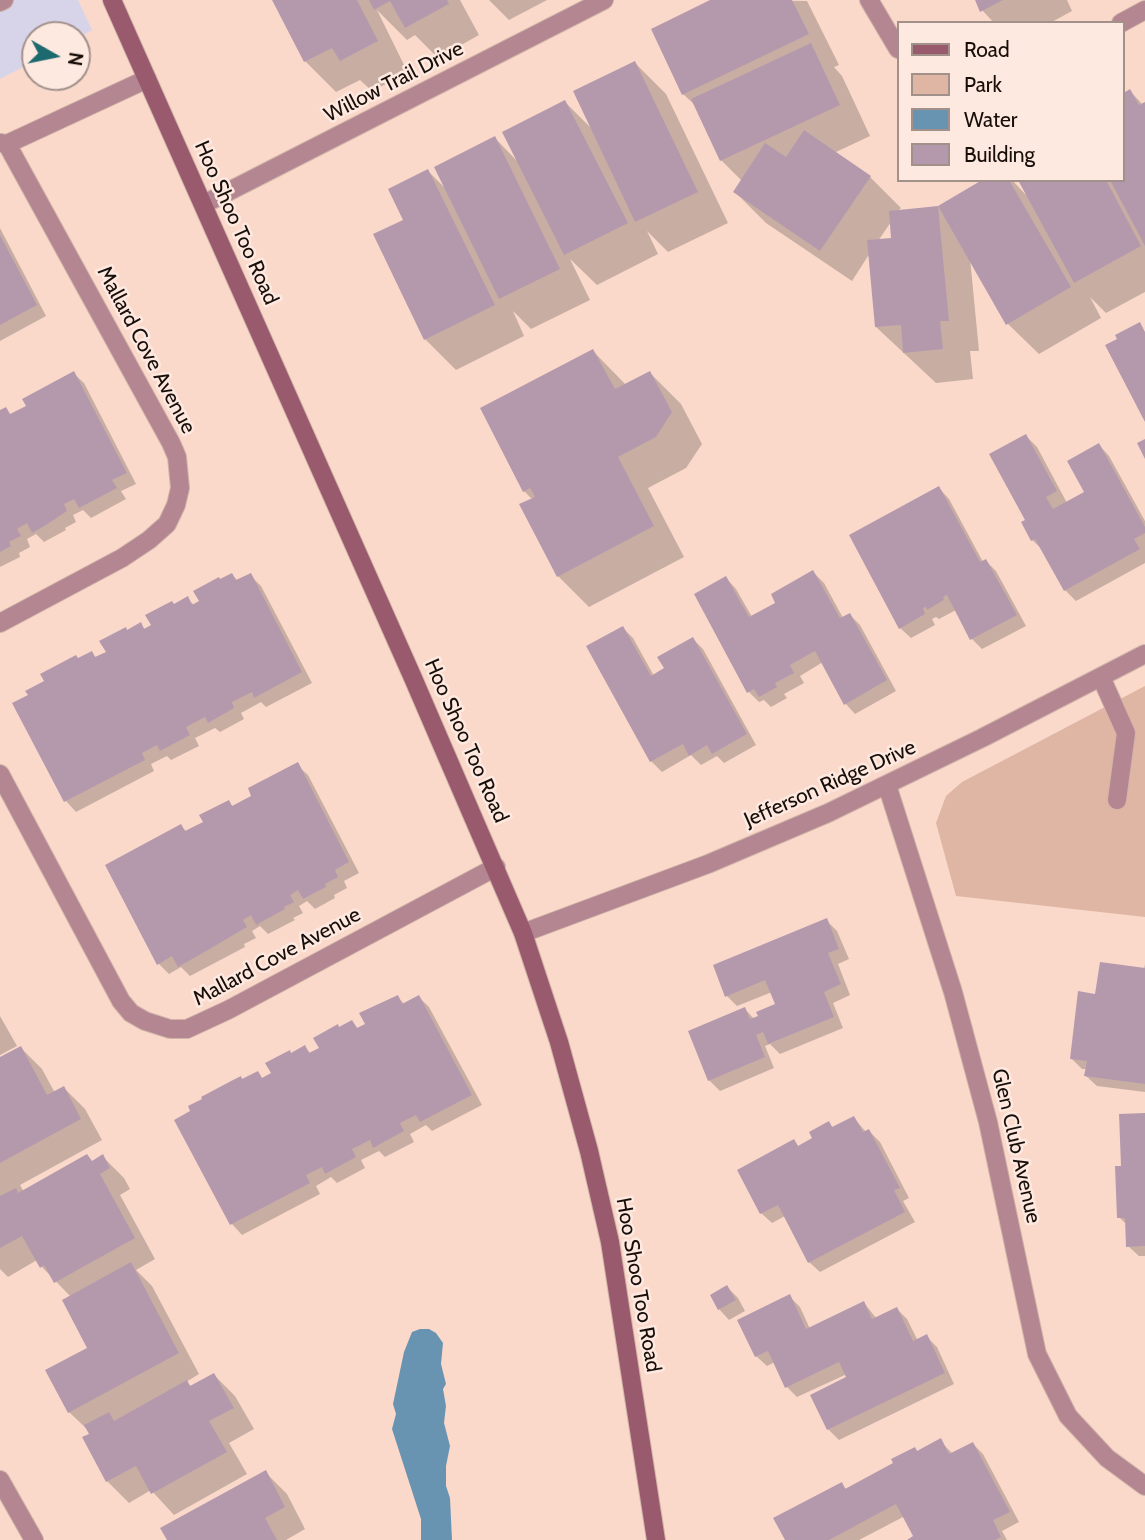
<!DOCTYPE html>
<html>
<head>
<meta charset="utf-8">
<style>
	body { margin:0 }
	#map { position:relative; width:1145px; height:1540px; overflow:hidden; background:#fad9cb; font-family:Cabin,sans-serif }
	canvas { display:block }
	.legend { position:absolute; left:897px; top:21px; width:228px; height:161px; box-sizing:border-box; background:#fee9e1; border:2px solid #a2918b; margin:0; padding:9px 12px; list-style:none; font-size:21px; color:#180e09 }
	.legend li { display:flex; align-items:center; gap:14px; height:35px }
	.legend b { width:35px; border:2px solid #a2918b }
	.north { position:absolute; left:21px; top:21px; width:70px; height:70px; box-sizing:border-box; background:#fee9e1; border:2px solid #a2918b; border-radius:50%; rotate:99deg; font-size:19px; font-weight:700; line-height:28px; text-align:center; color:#180e09 }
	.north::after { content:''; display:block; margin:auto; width:24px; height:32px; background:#1d6a6e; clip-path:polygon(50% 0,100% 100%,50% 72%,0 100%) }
</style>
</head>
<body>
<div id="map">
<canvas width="1145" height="1540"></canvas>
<ul class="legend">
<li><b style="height:9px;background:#995a6d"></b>Road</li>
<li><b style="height:19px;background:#dfb5a4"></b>Park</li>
<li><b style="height:19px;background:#6894b2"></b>Water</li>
<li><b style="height:19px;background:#b499ad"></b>Building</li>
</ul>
<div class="north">N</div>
</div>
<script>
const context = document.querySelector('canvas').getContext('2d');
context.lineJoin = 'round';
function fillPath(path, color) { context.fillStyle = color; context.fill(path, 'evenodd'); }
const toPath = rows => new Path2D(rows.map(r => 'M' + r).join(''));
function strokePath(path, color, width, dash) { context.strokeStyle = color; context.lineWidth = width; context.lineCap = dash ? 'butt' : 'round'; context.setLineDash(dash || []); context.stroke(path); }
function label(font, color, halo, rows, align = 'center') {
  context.font = font + ' Cabin,sans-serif'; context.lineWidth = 5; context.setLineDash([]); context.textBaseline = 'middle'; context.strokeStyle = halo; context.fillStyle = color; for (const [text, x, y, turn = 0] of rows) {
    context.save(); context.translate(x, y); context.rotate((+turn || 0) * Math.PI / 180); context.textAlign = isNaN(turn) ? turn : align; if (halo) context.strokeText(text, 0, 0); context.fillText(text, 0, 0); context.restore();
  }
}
fillPath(toPath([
	[0,0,78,0,92,30,77,39,77,35,35,35,35,61,0,79]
]), '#d7d4ea');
fillPath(toPath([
	[1145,686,1145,917,956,896,936,823,946,796,962,782]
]), '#dfb5a4');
fillPath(toPath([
	[420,1329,429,1329,436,1333,443,1343,441,1364,446,1384,443,1389,446,1406,444,1423,450,1446,446,1466,446,1486,450,1498,452,1540,421,1540,421,1519,392,1429,396,1414,393,1404,404,1352,412,1332]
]), '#6894b2');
fillPath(toPath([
	[274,0,460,0,479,35,438,58,415,35,407,40,377,10,408,73,372,91,360,80,336,92,305,61],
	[489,0,547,0,509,20],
	[714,0,807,1,839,65,834,67,842,76,870,136,834,153,870,177,901,208,898,211,938,207,985,180,1012,180,1026,195,1020,180,1122,180,1130,91,1143,105,1145,104,1145,292,1106,313,1090,297,1101,318,1039,354,1008,324,970,258,979,351,970,351,973,379,936,383,876,327,870,253,852,281,766,223,735,192,742,181,721,160,697,107,683,94],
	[891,222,893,239,878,241],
	[977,0,1067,0,1072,11,1050,23,994,23,982,10],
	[635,63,666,94,728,223,668,252,647,231,658,254,597,285,570,259,590,300,531,329,513,311,524,336,456,370,425,339,405,220,428,171,446,189,495,138,518,162,565,102,593,130],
	[0,228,46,316,0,341],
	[593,351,626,385,650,373,681,404,702,444,686,468,648,488,684,557,589,607,558,576,533,500,524,491,482,409],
	[73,373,84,383,136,484,121,491,126,499,91,518,83,510,73,515,76,522,65,528,66,530,44,542,36,534,27,539,30,547,19,553,20,557,0,567,0,412,5,409,11,415,28,407],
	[1026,436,1037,447,1067,503,1086,493,1099,445,1109,456,1145,521,1145,563,1076,601,1065,590,1044,551,1032,540,1028,520],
	[939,488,949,499,983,562,986,561,996,571,1026,626,982,649,972,639,956,610,939,619,936,617,932,619,935,625,911,638,900,628],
	[813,572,824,583,843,618,850,615,860,625,896,691,855,714,845,703,823,662,800,676,804,683,784,694,787,698,771,707,764,700,759,702,749,692,726,578,736,589,752,617,778,604],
	[232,575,238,581,250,575,261,586,312,683,266,707,261,702,241,713,244,719,220,732,215,728,195,738,199,746,171,760,167,756,151,764,154,771,76,812,66,801,15,703,30,696,78,660,91,653,97,658,108,653,127,631,141,625,146,630,174,606,187,598,195,606,220,581],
	[623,628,633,638,654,676,666,669,693,639,703,649,756,745,724,763,717,756,701,765,691,755,662,772,651,761],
	[297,765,308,775,359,873,344,881,347,888,334,895,335,898,315,909,307,901,299,906,303,913,293,918,295,920,268,934,260,926,252,931,256,938,244,944,245,947,190,976,181,967,169,974,159,964,181,826,187,832,205,822,228,802,234,807,254,797],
	[826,920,837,931,849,959,838,964,850,995,833,1003,843,1028,780,1054,770,1044,765,1046,774,1068,720,1091,709,1080,745,1009,754,1019,777,1005,772,992,737,1006,727,996],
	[1145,964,1145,1092,1097,1086,1086,1076,1087,1069,1082,1069,1071,1058,1097,996,1144,969],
	[398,997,405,1005,419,997,429,1007,482,1105,432,1131,426,1125,410,1134,414,1142,385,1157,379,1151,361,1160,365,1168,337,1183,331,1177,316,1186,320,1194,242,1235,232,1224,177,1121,257,1073,263,1079,273,1074,292,1054,305,1047,311,1054,322,1049,352,1022,358,1029,367,1024],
	[0,1016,17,1046,0,1055],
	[21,1048,42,1069,55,1093,64,1088,85,1109,102,1140,20,1185,24,1192,103,1157,124,1178,130,1189,120,1195,155,1259,136,1270,152,1286,199,1374,186,1382,192,1387,214,1375,235,1396,254,1429,229,1443,247,1474,174,1515,151,1490,129,1503,107,1481,90,1432,69,1412,89,1349,71,1297,42,1267,37,1260,8,1277,0,1269,0,1059],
	[1145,1115,1145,1256,1139,1256,1128,1246,1127,1225,1119,1217,1123,1167],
	[854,1118,866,1132,869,1131,880,1142,909,1198,903,1201,915,1222,820,1272,809,1262,785,1216,772,1223,761,1213,794,1141,799,1147,814,1138,829,1123,833,1128],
	[727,1287,738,1298,745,1311,729,1320,719,1309],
	[789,1296,800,1307,810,1329,864,1303,877,1319,897,1309,907,1319,918,1341,927,1337,937,1347,954,1384,839,1440,828,1429,812,1396,849,1378,847,1374,797,1397,787,1387,775,1362,767,1366,756,1356],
	[940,1441,953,1454,973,1444,983,1454,1019,1522,1002,1531,1007,1540,910,1540,916,1537,905,1516,859,1540,787,1540,842,1484,847,1490],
	[265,1472,287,1494,305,1529,286,1540,169,1540]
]), '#0003');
fillPath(toPath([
	[272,0,357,0,378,41,340,61,332,48,304,62],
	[369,0,447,0,449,4,405,28,390,1,374,10],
	[710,0,792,0,809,34,682,95,651,29],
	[975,0,1003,0,980,12],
	[811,43,840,105,720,161,691,99],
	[635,61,698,192,635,222,573,91],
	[1130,89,1139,105,1145,102,1145,246,1110,180,1122,180,1122,94],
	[565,100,628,223,564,255,502,132],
	[804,130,871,176,820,251,733,192,765,143,786,157],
	[495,136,560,269,499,299,434,167],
	[428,169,495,305,424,340,373,234,403,220,388,189],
	[982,180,1009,180,1071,287,1006,325,938,206],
	[1018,180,1106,180,1141,246,1074,283],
	[938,206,949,321,940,321,943,349,903,353,901,325,875,327,867,240,891,238,889,211],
	[0,235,37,305,0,325],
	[1140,322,1145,332,1145,422,1105,345,1117,339,1115,335],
	[593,349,615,389,650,371,672,412,656,437,618,457,654,526,557,577,519,504,535,497,530,488,523,492,480,408],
	[74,371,127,473,112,480,117,488,79,508,74,499,64,504,67,511,46,525,32,533,27,523,17,529,21,536,9,542,11,546,0,552,0,410,6,407,10,414,26,406,22,399],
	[1026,434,1057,491,1046,497,1053,509,1084,492,1067,461,1099,443,1145,527,1145,533,1134,539,1140,549,1064,591,1035,539,1031,541,1021,522,1025,520,989,454],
	[1145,439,1145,459,1137,443],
	[939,486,980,562,986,559,1017,615,970,640,947,595,943,597,944,600,927,610,926,607,923,608,925,614,899,629,849,535],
	[813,570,840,618,850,613,887,680,844,705,815,651,790,665,794,673,775,683,777,687,759,697,754,689,747,693,694,594,726,576,749,617,775,603,771,594],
	[232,573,236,580,251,573,302,672,254,698,252,692,232,702,234,708,208,723,205,717,186,727,190,735,160,751,157,745,142,753,145,760,64,802,12,703,28,695,25,691,44,681,40,674,76,655,78,658,92,651,95,657,106,652,99,641,126,627,127,630,141,622,144,629,151,625,145,615,172,601,174,604,188,596,192,605,199,601,193,591,219,577,220,579],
	[623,626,651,676,664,668,657,657,693,637,747,734,712,754,707,745,689,756,683,744,650,762,586,646],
	[298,762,349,862,335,870,338,877,325,884,326,887,303,899,298,890,290,895,294,902,284,907,285,909,256,925,251,915,243,920,247,927,201,954,178,967,172,956,157,965,105,865,181,824,185,831,203,822,199,815,229,800,232,806,251,796,248,788],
	[827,918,839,949,828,953,841,984,824,992,834,1017,768,1044,763,1032,756,1035,765,1057,708,1081,688,1031,745,1007,750,1019,758,1016,756,1012,775,1004,765,980,725,997,713,965],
	[1100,962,1145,968,1145,1084,1084,1076,1087,1061,1070,1059,1078,991,1095,994],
	[398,995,402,1004,419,995,472,1095,420,1122,416,1115,400,1123,404,1131,373,1148,370,1140,352,1149,356,1157,325,1174,322,1167,306,1175,310,1183,230,1225,174,1120,190,1111,188,1106,202,1099,201,1097,233,1080,241,1076,242,1079,258,1071,262,1078,271,1073,265,1063,290,1050,291,1053,305,1045,309,1053,319,1048,313,1038,338,1024,339,1027,352,1020,357,1028,365,1024,359,1013],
	[21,1046,47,1095,64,1086,81,1119,0,1163,0,1057],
	[1145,1113,1145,1246,1126,1247,1125,1218,1117,1218,1115,1166,1121,1166,1119,1114],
	[854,1116,863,1132,869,1129,900,1188,894,1190,905,1212,808,1263,778,1205,760,1214,737,1170,794,1139,798,1146,812,1138,809,1132,829,1121,832,1127],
	[87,1154,92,1161,103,1154,110,1168,100,1174,135,1238,54,1283,44,1265,40,1268,22,1236,0,1248,0,1196,16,1188,18,1193],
	[131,1262,179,1353,68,1413,45,1370,87,1348,62,1300],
	[727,1285,736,1300,718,1310,710,1295],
	[790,1294,806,1329,864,1301,872,1319,897,1307,913,1341,927,1334,945,1373,827,1430,810,1395,846,1377,839,1362,785,1388,768,1351,755,1357,737,1320],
	[214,1373,234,1408,209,1421,227,1452,151,1494,136,1466,106,1482,82,1437,89,1434,84,1425,109,1412,114,1421,187,1380,190,1386],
	[941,1438,949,1454,973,1442,1010,1512,993,1520,1001,1537,995,1540,907,1540,913,1536,896,1504,829,1540,785,1540,773,1518,842,1482,845,1489,893,1463,891,1459,915,1447,917,1451],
	[266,1470,285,1507,265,1518,277,1540,167,1540,160,1528]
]), '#b499ad');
const lane = toPath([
	[0,2,4,0],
	[1101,677,1126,733,1117,800]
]);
const street = toPath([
	[869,0,898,49],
	[1121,23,1145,10],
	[0,143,7,144,147,79],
	[204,204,604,0],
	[0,623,122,558,149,540,167,524,176,505,180,488,177,457,171,443,7,144],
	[0,774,121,1001,131,1013,145,1021,170,1029,187,1029,228,1010,496,867],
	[887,785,953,992,988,1122,1037,1354,1068,1416,1107,1458,1145,1486],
	[523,933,708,864,828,813,982,738,1145,654],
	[0,1480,34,1540]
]);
const secondary = toPath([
	[112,0,413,678,523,933,559,1042,589,1151,610,1242,656,1540]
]);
strokePath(lane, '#d1b4a8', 20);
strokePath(street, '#d1b4a8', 20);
strokePath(secondary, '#d1b4a8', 20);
strokePath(lane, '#b38692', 18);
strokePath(street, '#b38692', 18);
strokePath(secondary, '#995a6d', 18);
label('21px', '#180e09', '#fee9e1', [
	["Willow Trail Drive",394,82,-27],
	["Hoo Shoo Too Road",236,223,66],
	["Mallard Cove Avenue",146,350,62],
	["Hoo Shoo Too Road",466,741,66],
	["Jefferson Ridge Drive",830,784,-24],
	["Mallard Cove Avenue",277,957,-28],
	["Glen Club Avenue",1016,1146,77],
	["Hoo Shoo Too Road",638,1285,80]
]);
</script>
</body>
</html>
